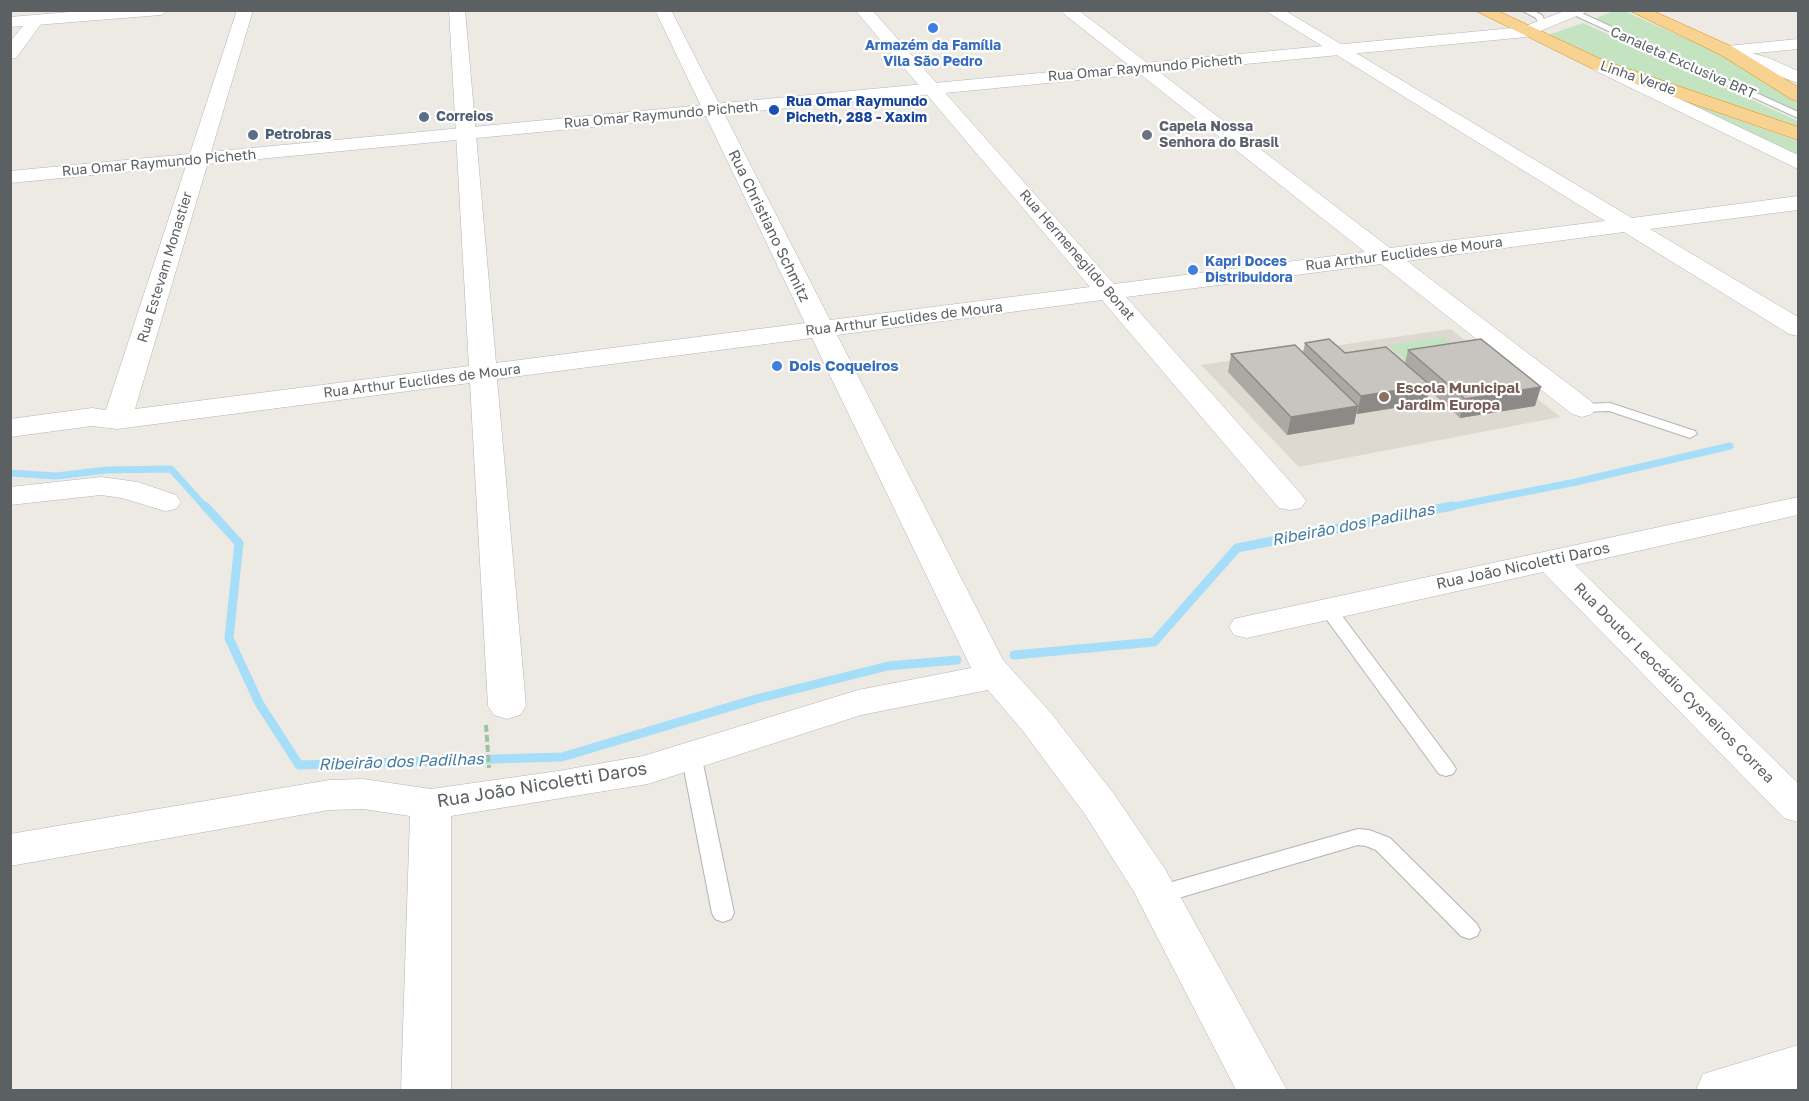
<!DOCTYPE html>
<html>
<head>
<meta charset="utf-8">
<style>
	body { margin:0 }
	#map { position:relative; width:1809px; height:1101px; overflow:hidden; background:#edeae3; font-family:"Golos Text",sans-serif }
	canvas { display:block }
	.frame { position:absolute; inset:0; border:12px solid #5b6063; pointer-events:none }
</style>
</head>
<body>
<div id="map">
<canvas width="1809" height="1101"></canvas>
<div class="frame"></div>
</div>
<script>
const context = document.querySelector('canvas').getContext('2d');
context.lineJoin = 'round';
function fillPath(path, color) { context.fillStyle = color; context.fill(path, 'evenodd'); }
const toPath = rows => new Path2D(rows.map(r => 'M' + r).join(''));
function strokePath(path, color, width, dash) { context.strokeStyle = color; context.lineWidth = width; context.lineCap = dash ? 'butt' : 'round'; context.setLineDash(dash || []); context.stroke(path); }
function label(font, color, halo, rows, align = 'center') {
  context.font = font + ' "Golos Text",sans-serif'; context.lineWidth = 4.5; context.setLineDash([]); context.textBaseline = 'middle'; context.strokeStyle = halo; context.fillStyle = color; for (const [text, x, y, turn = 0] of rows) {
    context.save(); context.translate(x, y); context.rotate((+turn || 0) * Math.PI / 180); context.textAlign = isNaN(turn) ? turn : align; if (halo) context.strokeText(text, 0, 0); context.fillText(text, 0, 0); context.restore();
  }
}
fillPath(toPath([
	[1451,329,1560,417,1299,467,1201,365]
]), '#ddd9d1');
fillPath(toPath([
	[1614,11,1624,11,1721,54,1798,102,1798,113,1591,20],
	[1583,23,1798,121,1798,129,1614,65,1548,35],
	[1687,102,1798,141,1798,157],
	[1444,337,1464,354,1407,362,1388,345]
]), '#c4e4c1');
strokePath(toPath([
	[10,473,56,476,107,470,171,469,206,508],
	[1444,508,1576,482,1730,446]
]), '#a6defa', 7);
strokePath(toPath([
	[205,506,239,543,229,638,259,703,299,765,562,757,756,699,888,666,957,660],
	[1014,655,1154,642,1237,548,1452,506]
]), '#a6defa', 9);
const lane = toPath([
	[1521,10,1532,10,1542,15,1547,26,1540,28,1536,18,1521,10],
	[1563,10,1575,10,1798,112,1798,118,1563,10],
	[1610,403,1695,431,1697,434,1690,438,1609,411,1582,412,1575,408,1582,404,1610,403],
	[1328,603,1334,605,1453,764,1456,769,1453,774,1446,776,1439,774,1319,609,1328,603],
	[691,747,698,749,701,754,734,913,731,919,723,922,715,919,712,913,681,754,684,749,691,747],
	[1358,829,1369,830,1390,838,1477,924,1480,930,1477,936,1469,939,1461,936,1376,850,1366,846,1358,845,1158,904,1150,901,1147,895,1150,889,1158,886,1358,829]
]);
const street = toPath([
	[237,10,253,10,135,409,469,366,449,10,465,10,496,363,805,323,655,10,671,10,830,320,1090,287,855,10,872,10,1114,284,1365,252,1059,10,1078,10,1390,248,1605,221,1264,10,1284,10,1632,218,1798,196,1798,210,1650,229,1798,317,1798,336,1789,334,1624,232,1407,261,1592,402,1596,408,1592,414,1582,417,1572,414,1381,264,1126,297,1301,494,1306,501,1301,508,1290,510,1279,508,1102,300,837,335,1003,660,1051,713,1114,794,1165,869,1287,1090,1236,1090,1134,892,1086,816,1023,731,988,690,861,715,648,784,451,816,451,1090,401,1090,410,816,363,809,329,810,10,866,10,834,329,780,363,779,431,789,558,771,643,756,858,690,971,668,812,338,497,379,526,706,520,715,507,719,494,715,488,706,470,383,117,429,92,426,10,437,10,419,92,408,106,410,237,10],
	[36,15,44,20,16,58,10,59,10,42,30,17,36,15],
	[1798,39,1798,49,1727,56,1718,51,1727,46,1798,39],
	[101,477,138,482,176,495,181,502,176,509,165,511,122,498,101,495,10,505,10,487,101,477],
	[1798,497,1798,515,1575,565,1798,783,1798,822,1784,818,1543,572,1247,638,1234,635,1229,627,1234,619,1247,616,1798,497],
	[1798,1045,1798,1089,1696,1090,1703,1074,1798,1045]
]);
const secondary = toPath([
	[93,10,169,10,161,15,10,27,10,17,93,10],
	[1567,10,1591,10,1526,37,10,183,10,171,1523,27,1567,10],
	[1727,46,1769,58,1798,71,1798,83,1721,55,1718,51,1727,46],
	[1600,61,1798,155,1798,169,1594,70,1591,66,1600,61]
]);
const highway = toPath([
	[1474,10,1496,10,1605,61,1798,127,1798,140,1593,69,1474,10],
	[1628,10,1651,10,1733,47,1798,87,1798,101,1791,99,1721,55,1628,10]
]);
strokePath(lane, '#b1b4b8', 2);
strokePath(street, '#b1b4b8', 1);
strokePath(secondary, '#b0b4b8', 1);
strokePath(highway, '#e48a0c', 1);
strokePath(toPath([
	[486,725,489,768]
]), '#9bc5a2', 4, [7, 3]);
fillPath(lane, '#fff');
fillPath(street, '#fff');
fillPath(secondary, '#fff');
fillPath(highway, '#f7d290');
fillPath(toPath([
	[1305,343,1345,353,1405,363,1408,350,1535,406,1460,418,1429,390,1426,403,1357,414,1356,413,1354,424,1287,435,1228,372,1231,354,1303,353]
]), '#aca9a5');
fillPath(toPath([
	[1430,385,1426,403,1357,414,1361,396],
	[1541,387,1535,406,1460,418,1465,399],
	[1358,406,1354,424,1287,435,1291,417]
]), '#8c8a86');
const building = toPath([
	[1329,339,1345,353,1386,347,1430,385,1361,396,1305,343,1329,339],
	[1481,339,1541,387,1465,399,1408,350,1481,339],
	[1295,345,1358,406,1291,417,1231,354,1295,345]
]);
fillPath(building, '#c8c5c0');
strokePath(building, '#8c8a86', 1.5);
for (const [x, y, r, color] of [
	[933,28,6,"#3f7fe0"],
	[774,110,6,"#1a4fb4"],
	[424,117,6,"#5c6f8a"],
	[253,135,6,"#5c6f8a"],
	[1147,135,6,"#6b7280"],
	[1193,270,6,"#3f7fe0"],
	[777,366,6,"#3f7fe0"],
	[1384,397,6,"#8d6e63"]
]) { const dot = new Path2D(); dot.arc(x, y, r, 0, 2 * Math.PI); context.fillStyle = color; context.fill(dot); strokePath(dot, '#fff', 2); }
label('bold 14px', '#366cbe', '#fff', [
	["Armazém da Família",933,46],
	["Vila São Pedro",933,62],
	["Kapri Doces",1205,262,"left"],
	["Distribuidora",1205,278,"left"]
]);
label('14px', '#5b6063', '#fff', [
	["Canaleta Exclusiva BRT",1683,63,24],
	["Rua Omar Raymundo Picheth",1145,68,-5],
	["Linha Verde",1638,78,19],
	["Rua Omar Raymundo Picheth",661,115,-5],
	["Rua Omar Raymundo Picheth",159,163,-5],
	["Rua Arthur Euclides de Moura",1404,254,-7],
	["Rua Hermenegildo Bonat",1077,255,49],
	["Rua Estevam Monastier",165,267,-73],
	["Rua Arthur Euclides de Moura",904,319,-7],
	["Rua Arthur Euclides de Moura",422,381,-7]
]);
label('bold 14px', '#164399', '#fff', [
	["Rua Omar Raymundo",786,102],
	["Picheth, 288 - Xaxim",786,118]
], 'left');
label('bold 14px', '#4e5e75', '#fff', [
	["Correios",436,117],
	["Petrobras",265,135]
], 'left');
label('bold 14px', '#5b616d', '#fff', [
	["Capela Nossa",1159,127],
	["Senhora do Brasil",1159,143]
], 'left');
label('15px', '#5b6063', '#fff', [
	["Rua Christiano Schmitz",769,226,64],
	["Rua João Nicoletti Daros",1523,566,-12],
	["Rua Doutor Leocádio Cysneiros Correa",1674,683,45]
]);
label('bold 15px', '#366cbe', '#fff', [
	["Dois Coqueiros",789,366]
], 'left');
label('bold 15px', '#785e54', '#fff', [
	["Escola Municipal",1396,388],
	["Jardim Europa",1396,405]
], 'left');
label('italic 16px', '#417ba3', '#fff', [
	["Ribeirão dos Padilhas",1353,525,-11],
	["Ribeirão dos Padilhas",401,762,-2]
]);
label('18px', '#5b6063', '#fff', [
	["Rua João Nicoletti Daros",542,785,-9]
]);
</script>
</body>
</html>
